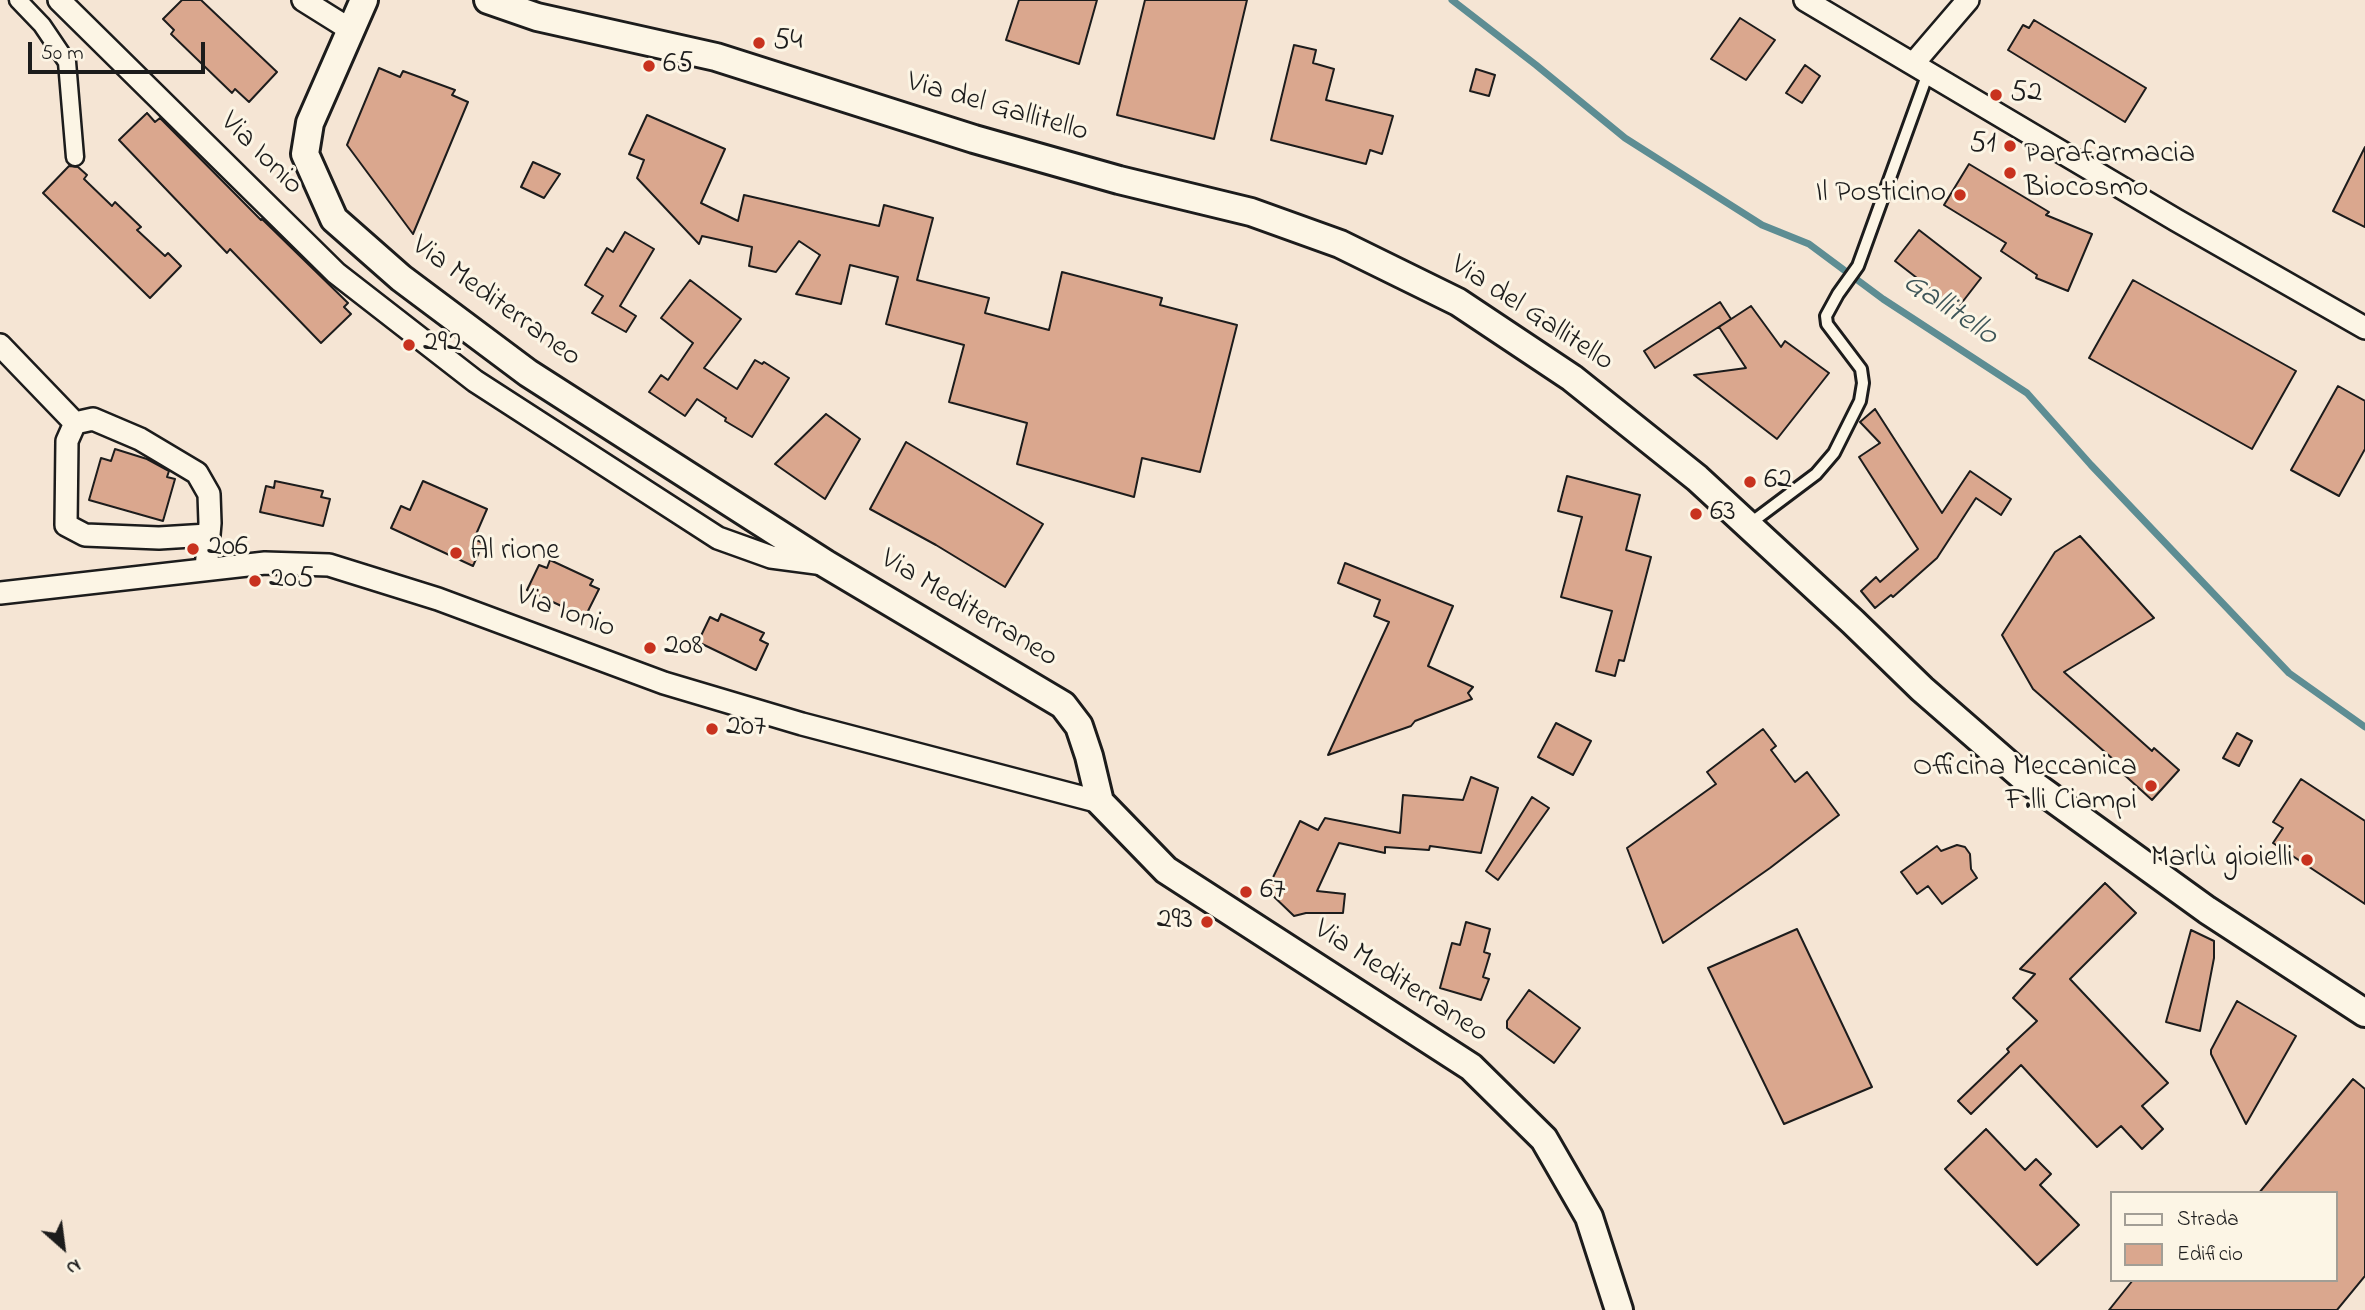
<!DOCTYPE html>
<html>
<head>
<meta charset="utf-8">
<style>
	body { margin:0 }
	#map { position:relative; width:2365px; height:1310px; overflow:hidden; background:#f5e5d4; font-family:"Indie Flower",sans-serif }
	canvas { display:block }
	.legend { position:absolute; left:2110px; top:1191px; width:228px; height:91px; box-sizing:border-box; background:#fcf5e5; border:2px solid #a29e95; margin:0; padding:9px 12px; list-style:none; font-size:21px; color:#1c1c1c }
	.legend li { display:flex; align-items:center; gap:14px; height:35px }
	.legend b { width:35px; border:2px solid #a29e95 }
	.north { position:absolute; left:28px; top:1212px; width:70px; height:70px; -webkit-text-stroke:5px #fcf5e5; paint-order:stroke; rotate:152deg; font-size:19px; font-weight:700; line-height:28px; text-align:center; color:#1c1c1c }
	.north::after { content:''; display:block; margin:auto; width:24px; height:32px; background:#1c1c1c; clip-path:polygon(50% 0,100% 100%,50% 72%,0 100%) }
	.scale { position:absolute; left:28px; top:42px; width:177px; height:32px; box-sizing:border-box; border:4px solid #1c1c1c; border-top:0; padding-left:9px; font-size:21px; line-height:24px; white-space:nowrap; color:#1c1c1c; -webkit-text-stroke:5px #fcf5e5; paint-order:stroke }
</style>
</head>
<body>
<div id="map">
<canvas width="2365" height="1310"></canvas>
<ul class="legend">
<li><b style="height:9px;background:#fcf5e5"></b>Strada</li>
<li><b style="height:19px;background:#daa78e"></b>Edificio</li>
</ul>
<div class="north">N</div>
<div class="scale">50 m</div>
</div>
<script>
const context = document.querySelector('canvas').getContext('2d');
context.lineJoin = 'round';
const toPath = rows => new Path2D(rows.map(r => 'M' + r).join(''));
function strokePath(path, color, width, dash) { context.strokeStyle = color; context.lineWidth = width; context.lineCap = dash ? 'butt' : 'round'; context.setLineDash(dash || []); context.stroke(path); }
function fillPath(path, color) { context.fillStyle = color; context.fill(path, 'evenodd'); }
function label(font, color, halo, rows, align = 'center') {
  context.font = font + ' "Indie Flower",sans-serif'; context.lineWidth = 6; context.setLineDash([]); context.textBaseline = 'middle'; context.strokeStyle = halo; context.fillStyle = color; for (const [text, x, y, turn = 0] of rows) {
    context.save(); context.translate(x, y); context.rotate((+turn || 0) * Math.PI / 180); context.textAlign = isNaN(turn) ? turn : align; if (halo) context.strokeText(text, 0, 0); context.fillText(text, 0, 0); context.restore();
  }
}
strokePath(toPath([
	[1452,0,1536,65,1625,138,1762,225,1809,244,1883,299,2027,393,2091,465,2289,673,2365,727]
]), '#5d8d93', 7);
const building = toPath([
	[182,0,201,0,277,72,249,102,235,89,232,93,171,34,174,30,163,19,182,0],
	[1019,0,1097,0,1079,64,1006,40,1019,0],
	[1145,0,1247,0,1214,139,1117,115,1145,0],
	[1740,18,1775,40,1746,80,1711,59,1740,18],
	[2034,20,2146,88,2125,122,2008,50,2023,25,2029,28,2034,20],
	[1294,45,1316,50,1313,63,1334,69,1326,100,1393,116,1382,154,1370,150,1366,164,1271,140,1294,45],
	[1805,65,1820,76,1802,103,1786,93,1805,65],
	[379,68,400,77,403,71,455,90,452,95,468,102,413,234,347,145,379,68],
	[1476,69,1495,75,1489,96,1470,91,1476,69],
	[147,113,155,122,160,118,261,220,262,219,348,303,344,307,351,314,321,343,230,249,227,253,119,140,147,113],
	[647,115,725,149,701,203,738,221,744,195,879,226,884,205,933,218,917,280,989,298,985,313,1049,330,1062,272,1162,298,1160,305,1237,325,1200,472,1142,458,1134,497,1017,464,1027,423,949,402,964,345,886,324,898,277,850,265,841,304,796,294,820,255,799,241,776,272,749,266,752,247,702,236,699,244,637,178,644,160,629,154,647,115],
	[2365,147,2365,227,2333,211,2365,147],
	[533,162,560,174,544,198,521,187,533,162],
	[1969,164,2049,212,2046,215,2092,234,2068,291,2036,278,2037,275,2001,251,2006,243,1944,205,1969,164],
	[69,166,78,167,87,175,84,179,112,206,115,202,141,227,137,230,165,256,168,253,181,266,150,298,43,193,69,166],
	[1919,230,1981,278,1957,309,1895,261,1919,230],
	[625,232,654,249,620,306,636,316,626,332,592,313,603,296,585,285,607,248,613,252,625,232],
	[690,280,741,319,704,368,737,389,755,360,762,364,764,362,789,378,752,437,725,421,726,418,697,399,685,416,649,392,661,375,668,380,693,343,661,318,690,280],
	[2133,280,2296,371,2252,449,2089,358,2133,280],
	[1720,302,1731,319,1655,368,1644,351,1720,302],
	[1751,306,1781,347,1785,341,1829,373,1777,439,1694,375,1746,368,1719,327,1751,306],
	[2338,386,2365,401,2365,449,2339,496,2291,470,2338,386],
	[1875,409,1942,513,1970,471,2011,499,2001,515,1976,498,1937,558,1893,597,1891,595,1875,608,1861,591,1876,577,1880,582,1918,549,1859,457,1880,443,1860,422,1875,409],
	[826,414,860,439,825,499,775,464,826,414],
	[906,442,1043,524,1005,587,936,545,870,509,906,442],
	[115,449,147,459,169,471,167,477,175,479,163,521,89,500,101,458,111,461,115,449],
	[1567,476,1640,495,1626,550,1651,557,1624,661,1619,660,1615,676,1596,671,1612,611,1561,597,1582,517,1558,511,1567,476],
	[275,481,323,491,321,497,330,499,323,526,260,512,266,486,274,488,275,481],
	[423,481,487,509,474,539,483,543,473,566,391,528,401,506,410,510,423,481],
	[2080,536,2154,618,2064,672,2152,751,2154,748,2179,770,2152,800,2119,770,2122,767,2033,689,2002,635,2055,552,2080,536],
	[550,560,593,580,590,585,599,589,585,617,527,590,539,565,547,568,550,560],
	[1345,563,1453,606,1428,666,1473,687,1468,693,1472,699,1415,721,1411,726,1328,755,1389,622,1374,616,1380,600,1338,583,1345,563],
	[721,614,764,633,760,640,768,644,756,670,698,642,710,617,718,621,721,614],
	[1556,723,1591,741,1573,775,1538,757,1556,723],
	[1763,729,1776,746,1771,750,1795,782,1807,772,1839,815,1770,868,1663,943,1627,848,1716,784,1707,772,1763,729],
	[2237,733,2252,741,2239,766,2223,758,2237,733],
	[1471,777,1498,788,1481,853,1430,846,1429,850,1385,847,1385,853,1339,843,1317,891,1345,894,1343,913,1306,913,1294,916,1267,890,1300,821,1318,830,1325,818,1400,833,1403,795,1463,800,1471,777],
	[2301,779,2365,821,2365,904,2273,843,2283,828,2273,822,2301,779],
	[1532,797,1549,808,1498,880,1486,871,1532,797],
	[1957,845,1965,847,1970,854,1971,869,1977,878,1942,904,1928,886,1917,894,1901,872,1937,846,1941,851,1957,845],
	[2105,883,2136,913,2070,979,2168,1083,2142,1106,2163,1129,2142,1149,2121,1126,2097,1147,2021,1065,1971,1114,1958,1101,2009,1052,2007,1049,2037,1021,2013,998,2035,974,2020,969,2105,883],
	[1466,922,1490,929,1484,952,1490,954,1483,977,1489,979,1481,1000,1440,988,1452,943,1460,945,1466,922],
	[1797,929,1872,1087,1784,1124,1708,968,1797,929],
	[2191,930,2214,941,2214,958,2200,1031,2166,1022,2191,930],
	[1529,990,1580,1028,1554,1063,1507,1028,1507,1021,1529,990],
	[2237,1001,2296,1036,2246,1124,2211,1054,2211,1050,2237,1001],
	[2353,1079,2365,1089,2365,1276,2337,1310,2109,1310,2133,1280,2335,1280,2335,1193,2259,1193,2353,1079],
	[1986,1129,2025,1170,2036,1159,2051,1174,2040,1185,2079,1225,2037,1265,1945,1169,1986,1129]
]);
fillPath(building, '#daa78e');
strokePath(building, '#1c1c1c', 2);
const service = toPath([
	[1748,525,1816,474,1834,453,1860,401,1863,383,1861,369,1827,324,1826,316,1838,294,1858,266,1928,73]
]);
const pedestrian = toPath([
	[18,0,42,25,67,62,75,157]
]);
const minor = toPath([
	[59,0,336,273,475,381,718,538,771,557,824,564],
	[303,0,351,30],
	[1805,0,2176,220,2365,328],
	[1913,64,1968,0],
	[0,345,75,423],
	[206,569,210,523,209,494,197,473,140,439,93,419,75,423,67,441,66,525,85,535,159,538,208,535],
	[0,593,265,563,329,565,438,599,664,683,802,724,1100,802]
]);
const tertiary = toPath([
	[364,0,310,123,305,154,334,219,401,278,528,373,826,564,1063,705,1079,726,1089,756,1100,802,1166,870,1471,1067,1544,1139,1589,1217,1619,1310],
	[488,0,537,17,716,57,974,139,1119,180,1251,212,1340,244,1458,302,1572,378,1697,478,1853,622,1922,689,2023,777,2207,910,2365,1013]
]);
strokePath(service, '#1c1c1c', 16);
strokePath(pedestrian, '#1c1c1c', 21);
strokePath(minor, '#1c1c1c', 26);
strokePath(tertiary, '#1c1c1c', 32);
strokePath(service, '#fcf5e5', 10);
strokePath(pedestrian, '#fcf5e5', 16);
strokePath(minor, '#fcf5e5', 21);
strokePath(tertiary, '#fcf5e5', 26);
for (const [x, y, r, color] of [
	[759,43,7,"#c8321e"],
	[649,66,7,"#c8321e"],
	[1996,95,7,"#c8321e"],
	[2010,146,7,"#c8321e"],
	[2010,173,7,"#c8321e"],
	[1960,195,7,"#c8321e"],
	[409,345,7,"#c8321e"],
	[1750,482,7,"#c8321e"],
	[1696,514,7,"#c8321e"],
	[193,549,7,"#c8321e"],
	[456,553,7,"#c8321e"],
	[255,581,7,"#c8321e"],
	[650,648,7,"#c8321e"],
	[712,729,7,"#c8321e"],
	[2151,786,7,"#c8321e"],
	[2307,860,7,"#c8321e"],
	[1246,892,7,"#c8321e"],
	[1207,922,7,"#c8321e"]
]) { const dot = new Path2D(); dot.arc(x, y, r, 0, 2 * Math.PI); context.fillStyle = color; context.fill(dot); strokePath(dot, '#fcf5e5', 2.5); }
label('30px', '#1c1c1c', '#fcf5e5', [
	["54",773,43],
	["65",663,66],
	["52",2010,95],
	["51",1996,146,"right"],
	["Parafarmacia",2024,156],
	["Biocosmo",2024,190],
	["Il Posticino",1946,195,"right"],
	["292",423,345],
	["62",1764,482],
	["63",1710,514],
	["206",207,549],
	["Al rione",470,553],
	["205",269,581],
	["208",664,648],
	["207",726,729],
	["Officina Meccanica",2137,769,"right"],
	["F.lli Ciampi",2137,803,"right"],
	["Marlù gioielli",2293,860,"right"],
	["67",1260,892],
	["293",1193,922,"right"]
], 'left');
label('30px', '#1c1c1c', '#fcf5e5', [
	["Via del Gallitello",997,109,16],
	["Via Ionio",260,155,45],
	["Via Mediterraneo",495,303,36],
	["Via del Gallitello",1531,315,33],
	["Via Mediterraneo",968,610,31],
	["Via Ionio",565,614,20],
	["Via Mediterraneo",1400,983,33]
]);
label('italic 32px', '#3d5558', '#fcf5e5', [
	["Gallitello",1949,311,34]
]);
</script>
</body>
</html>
